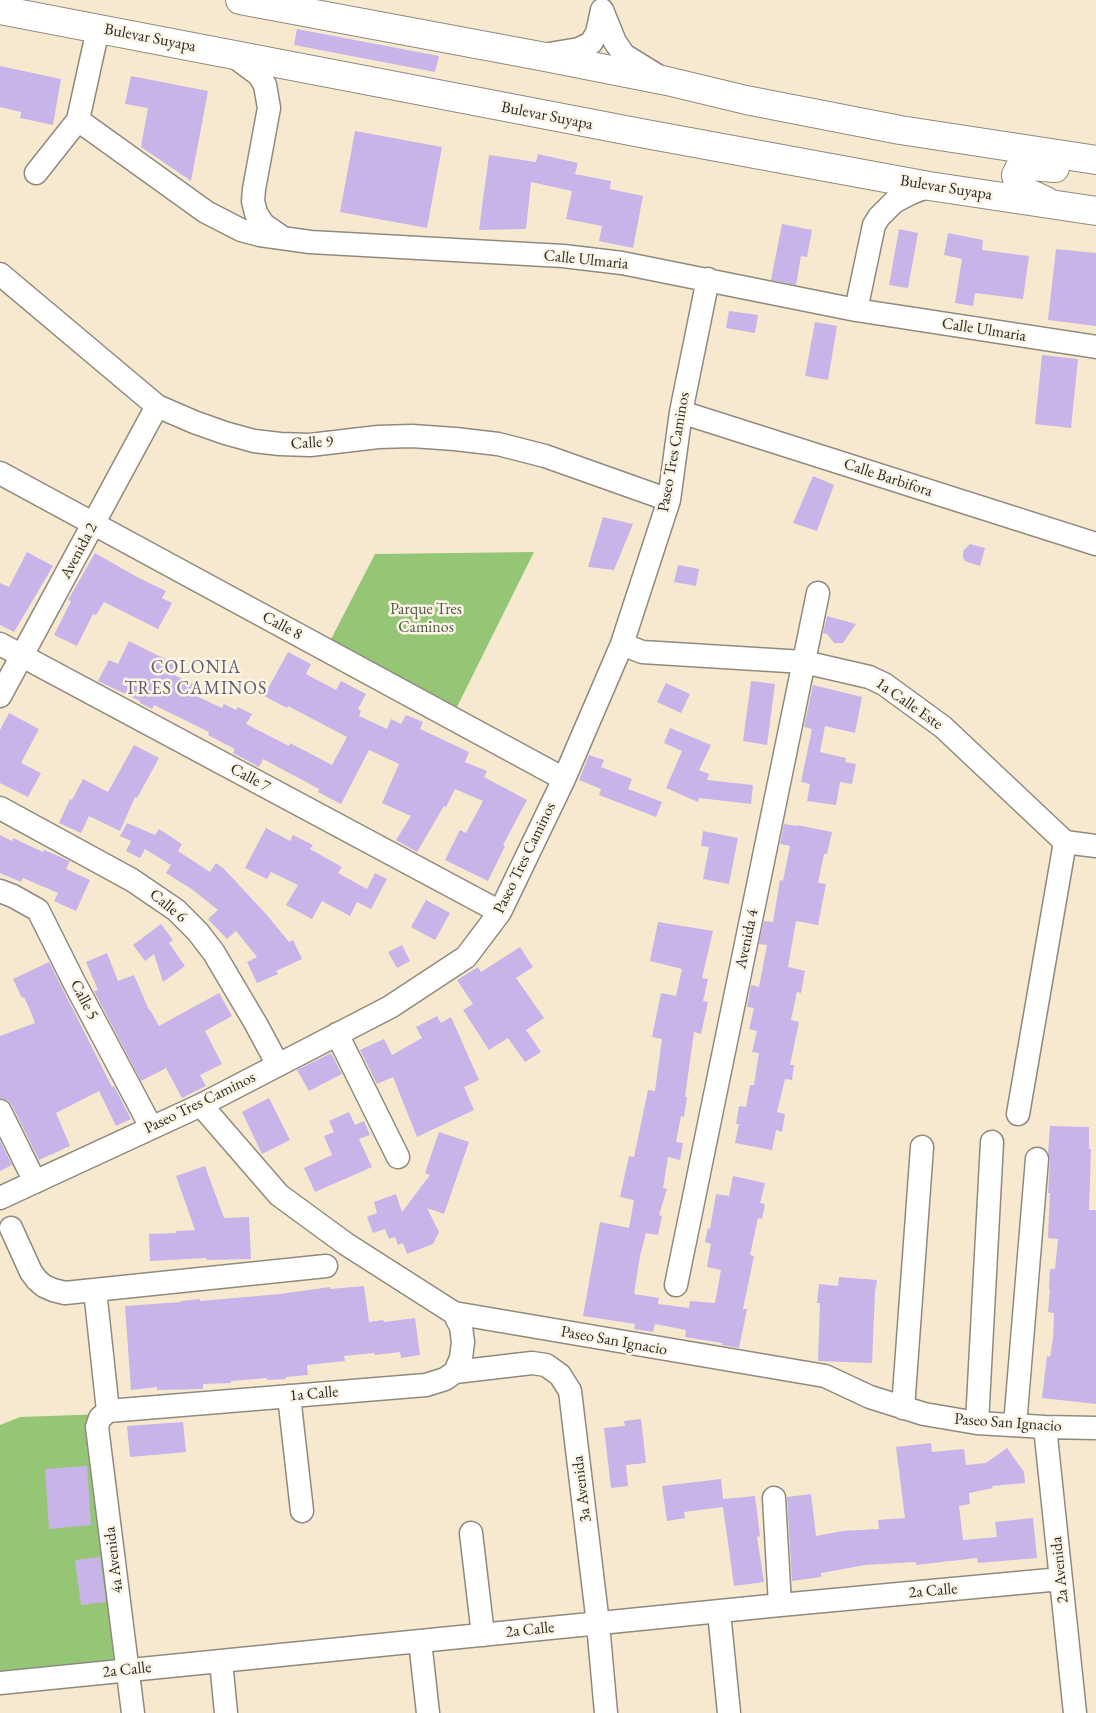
<!DOCTYPE html>
<html>
<head>
<meta charset="utf-8">
<style>
	body { margin:0 }
	canvas { display:block; background:#f6e9d0 }
</style>
</head>
<body>
<canvas width="1096" height="1713"></canvas>
<script>
const context = document.querySelector('canvas').getContext('2d');
context.lineJoin = 'round';
function fillPath(path, color) { context.fillStyle = color; context.fill(path, 'evenodd'); }
const toPath = rows => new Path2D(rows.map(r => 'M' + r).join(''));
function strokePath(path, color, width, dash) { context.strokeStyle = color; context.lineWidth = width; context.lineCap = dash ? 'butt' : 'round'; context.setLineDash(dash || []); context.stroke(path); }
function label(font, color, halo, rows, align = 'center') {
  context.font = font + ' "EB Garamond",serif'; context.lineWidth = 5; context.setLineDash([]); context.textBaseline = 'middle'; context.strokeStyle = halo; context.fillStyle = color; for (const [text, x, y, turn = 0] of rows) {
    context.save(); context.translate(x, y); context.rotate((+turn || 0) * Math.PI / 180); context.textAlign = isNaN(turn) ? turn : align; if (halo) context.strokeText(text, 0, 0); context.fillText(text, 0, 0); context.restore();
  }
}
fillPath(toPath([
	[534,552,455,711,329,643,375,554],
	[106,1414,126,1665,0,1679,0,1425,20,1417]
]), '#95c676');
fillPath(toPath([
	[297,29,439,56,435,72,294,45],
	[0,66,61,79,53,125,20,118,21,112,0,107],
	[131,76,208,91,191,181,141,147,148,108,125,104],
	[355,131,442,147,427,228,340,212],
	[538,154,578,163,575,174,611,181,610,189,643,196,633,248,599,241,602,226,566,219,572,191,531,182,526,229,479,230,489,155,536,162],
	[782,224,812,230,807,257,801,256,796,285,771,280],
	[899,229,918,233,908,288,889,285],
	[948,233,983,240,982,250,1029,256,1023,299,975,293,973,306,955,303,962,259,944,255],
	[1056,249,1096,253,1096,326,1048,320],
	[729,311,758,315,755,333,726,328],
	[815,322,837,326,828,380,805,376],
	[1042,355,1078,359,1071,428,1035,424],
	[813,476,834,485,817,531,793,523],
	[603,517,633,524,614,570,588,567],
	[970,544,985,548,980,566,965,561,963,557,963,551],
	[27,552,53,566,14,632,0,625,0,583,9,587],
	[95,553,137,577,166,591,162,598,172,603,158,629,104,602,96,615,93,614,77,646,54,635,71,601,68,600],
	[678,565,699,569,696,586,674,582],
	[827,616,856,624,843,643,834,643,827,634,823,633],
	[129,641,175,664,170,673,199,687,194,695,222,708,224,704,236,710,238,707,252,714,246,724,289,746,290,743,332,765,347,737,288,706,287,708,264,696,288,652,311,664,306,674,336,690,341,681,366,694,358,709,361,711,359,716,387,729,391,719,401,724,406,715,423,722,420,729,469,752,465,762,487,771,484,777,527,800,503,845,505,846,488,881,445,860,460,830,466,833,483,801,455,789,446,807,444,806,417,852,396,840,411,816,382,803,399,764,369,750,341,804,318,792,319,789,263,759,259,767,233,753,235,749,208,735,209,732,154,705,152,709,140,703,140,701,98,681,109,660,118,664],
	[751,681,775,684,767,745,743,741],
	[666,683,690,694,681,713,657,702],
	[813,685,862,697,855,733,825,726,820,752,846,758,845,762,856,764,852,784,840,782,836,805,807,801,810,784,801,782,812,729,804,727],
	[9,713,39,729,21,763,41,773,28,797,0,783,0,730],
	[670,728,711,745,699,770,709,774,707,780,753,785,751,804,699,798,698,802,666,788,682,751,664,743],
	[134,745,159,758,137,798,135,797,120,831,89,816,81,833,59,823,70,799,72,800,83,779,108,792],
	[589,755,604,760,601,767,632,779,628,789,662,802,656,817,599,795,601,789,579,780],
	[127,823,155,835,159,829,182,844,178,851,210,872,216,863,224,869,266,914,289,942,293,940,302,959,276,971,278,974,257,983,247,962,257,957,236,931,227,939,208,919,218,910,193,890,166,873,171,865,145,849,140,858,126,851,131,841,120,836],
	[784,824,797,826,797,825,832,832,827,854,824,854,818,883,826,884,818,925,796,921,788,967,805,971,801,993,797,992,791,1020,799,1022,790,1065,794,1065,792,1080,785,1079,777,1112,785,1114,782,1132,776,1130,772,1150,735,1143,739,1124,736,1124,739,1106,746,1107,750,1085,754,1085,759,1053,752,1052,757,1031,749,1029,754,1008,747,1007,751,985,759,987,767,945,759,944,764,921,773,922,780,880,783,881,790,846,780,844],
	[266,828,290,841,293,835,313,845,310,849,342,867,338,873,367,889,375,873,387,879,371,909,357,902,350,916,322,901,312,919,286,905,298,885,271,872,267,879,245,868],
	[703,831,738,838,729,884,703,879,709,847,701,846],
	[0,835,12,841,13,838,43,852,44,850,70,861,66,869,90,880,76,911,54,901,58,893,23,878,21,882,0,873],
	[426,900,450,913,435,940,411,927],
	[658,922,713,931,702,978,708,979,703,1001,708,1002,701,1034,694,1032,685,1097,687,1097,684,1117,681,1116,676,1142,683,1143,680,1160,668,1157,663,1188,667,1189,659,1215,662,1216,658,1235,646,1233,640,1256,634,1294,659,1298,658,1304,689,1308,690,1301,715,1303,721,1270,707,1267,711,1244,705,1242,708,1228,710,1229,716,1194,729,1196,733,1176,765,1183,760,1203,765,1204,762,1219,758,1218,750,1255,754,1256,743,1309,747,1309,739,1348,722,1345,722,1343,685,1337,686,1330,655,1324,653,1332,634,1329,635,1324,583,1316,600,1222,629,1228,634,1200,620,1197,629,1156,634,1157,648,1090,655,1091,662,1039,652,1037,661,993,676,996,682,969,650,961],
	[161,924,173,940,169,943,185,966,163,982,154,954,145,961,133,945],
	[402,945,410,961,397,968,388,952],
	[520,947,533,967,516,978,544,1018,526,1030,541,1052,525,1062,508,1038,489,1050,463,1010,473,1004,457,980,478,967,481,972],
	[107,953,118,981,134,975,149,1010,150,1010,159,1026,219,993,232,1016,205,1031,222,1064,200,1075,206,1086,182,1098,166,1068,141,1081,94,991,98,990,86,962],
	[49,962,112,1087,114,1086,131,1119,116,1126,99,1091,56,1113,70,1146,39,1160,12,1105,7,1100,0,1098,0,1036,35,1023,30,1010,24,997,22,998,13,979],
	[437,1016,441,1023,451,1017,479,1080,464,1087,474,1110,417,1137,393,1077,377,1084,360,1050,384,1039,392,1055,422,1038,416,1027],
	[331,1053,342,1074,309,1091,297,1070],
	[269,1098,290,1140,262,1154,242,1112],
	[349,1112,355,1125,364,1121,370,1135,359,1139,372,1167,315,1192,304,1168,332,1155,324,1136,334,1132,329,1121],
	[1050,1126,1089,1127,1089,1149,1091,1149,1089,1210,1096,1210,1096,1404,1042,1398,1047,1356,1050,1357,1053,1338,1054,1313,1048,1312,1050,1289,1049,1289,1050,1269,1055,1269,1058,1239,1048,1238,1050,1193,1048,1193,1050,1160,1048,1153],
	[439,1132,469,1142,444,1214,427,1208,439,1232,433,1244,407,1254,403,1243,398,1245,395,1237,389,1239,385,1229,373,1233,367,1217,377,1213,374,1202,396,1194,402,1212,430,1175,425,1173],
	[0,1141,12,1165,0,1171],
	[205,1166,224,1218,249,1217,251,1259,207,1260,206,1258,150,1261,149,1234,176,1233,176,1231,195,1230,176,1176],
	[839,1277,877,1280,875,1292,872,1363,818,1361,820,1303,817,1303,819,1284,838,1286],
	[364,1286,369,1322,383,1320,384,1322,415,1318,420,1355,401,1358,400,1352,375,1355,374,1353,344,1356,345,1361,307,1365,308,1375,286,1377,286,1379,267,1380,267,1378,231,1381,231,1383,203,1384,203,1389,157,1390,157,1387,131,1390,125,1306,181,1302,181,1301,200,1299,200,1301,280,1294,330,1287,330,1289],
	[641,1419,646,1463,626,1465,628,1486,611,1488,604,1428,625,1426,624,1421],
	[183,1422,186,1452,130,1457,127,1426],
	[931,1443,932,1452,964,1449,966,1465,986,1463,1007,1448,1024,1472,1025,1483,992,1486,993,1488,969,1493,970,1504,959,1506,963,1540,997,1537,995,1522,1033,1518,1037,1558,978,1563,977,1558,916,1565,916,1562,865,1565,821,1573,821,1577,792,1581,787,1497,811,1494,816,1536,843,1531,879,1529,878,1520,905,1518,896,1447],
	[87,1466,91,1525,49,1529,45,1469],
	[721,1479,723,1499,755,1496,760,1536,757,1537,764,1582,734,1586,723,1507,684,1512,685,1518,667,1521,662,1486],
	[100,1557,106,1602,81,1605,75,1560]
]), '#c8b4e9');
const minor = toPath([
	[549,54,579,49,591,43,597,33,602,10,615,42,624,55,658,76],
	[232,55,259,75,265,85,269,108,254,189,253,201,256,213,263,224,283,238],
	[78,120,206,212,241,230,260,235,310,242,563,256,622,263,856,310,1096,347],
	[36,173,78,120,98,29],
	[0,274,157,406,194,422,225,433,254,441,280,444,310,445,378,437,412,436,455,439,498,444,545,456,669,500],
	[856,310,874,225,879,217,894,202,911,193,929,186],
	[681,412,1096,544],
	[0,473,564,779],
	[0,644,500,912],
	[622,644,642,652,804,662,869,677,884,684,943,727,1065,842,1096,846],
	[0,696,157,406],
	[0,808,132,880,176,910,198,932,214,953,256,1024,278,1065],
	[0,891,13,896,38,910,74,982,151,1127],
	[337,1034,398,1157],
	[201,1105,279,1195,346,1244,454,1313,825,1376,870,1397,924,1414,977,1423,1045,1427,1096,1428],
	[0,1111,35,1182],
	[1018,1114,1065,842],
	[0,1198,201,1105,390,1007,466,957,500,912,564,779,622,644,669,500,681,412,708,279],
	[11,1228,31,1272,37,1280,44,1286,53,1290,65,1293,326,1266],
	[676,1285,818,593],
	[95,1290,108,1411],
	[455,1372,532,1363,546,1365,560,1375,570,1391,598,1624,606,1713],
	[289,1396,302,1511],
	[903,1408,922,1147],
	[108,1411,426,1385,445,1379,455,1372,461,1358,463,1342,461,1327,454,1313],
	[108,1411,100,1418,97,1427,133,1713],
	[977,1423,992,1142],
	[1015,1425,1037,1159],
	[1045,1427,1075,1713],
	[774,1498,780,1605],
	[471,1533,483,1635],
	[719,1612,729,1713],
	[420,1641,428,1713],
	[221,1661,226,1713],
	[0,1683,780,1605,1061,1579]
]);
const major = toPath([
	[240,0,540,56,667,81,746,100,900,130,1096,160],
	[0,10,646,134,929,186,1096,211],
	[1046,201,1024,191,1018,184,1016,175,1020,167,1030,166,1055,168]
]);
strokePath(minor, '#908a7e', 25);
strokePath(major, '#908a7e', 30);
strokePath(minor, '#fff', 22);
strokePath(major, '#fff', 28);
label('16px', '#2b2b2b', '#fcf5e5', [
	["Bulevar Suyapa",150,38,11],
	["Bulevar Suyapa",547,116,11],
	["Bulevar Suyapa",946,188,9],
	["Calle Ulmaria",586,260,6],
	["Calle Ulmaria",984,330,9],
	["Calle 9",312,443,-3],
	["Paseo Tres Caminos",674,452,-80],
	["Calle Barbifora",888,478,18],
	["Avenida 2",79,551,-62],
	["Calle 8",282,626,28],
	["1a Calle Este",909,704,35],
	["Calle 7",250,778,28],
	["Paseo Tres Caminos",525,858,-64],
	["Calle 6",168,906,39],
	["Avenida 4",747,939,-78],
	["Calle 5",84,1000,62],
	["Paseo Tres Caminos",200,1103,-26],
	["Paseo San Ignacio",614,1341,10],
	["1a Calle",314,1394,-5],
	["Paseo San Ignacio",1008,1423,4],
	["3a Avenida",582,1489,-97],
	["4a Avenida",114,1560,-97],
	["2a Avenida",1060,1570,-96],
	["2a Calle",933,1591,-5],
	["2a Calle",530,1630,-6],
	["2a Calle",127,1670,-6]
]);
label('16px', '#4b5a42', '#fcf5e5', [
	["Parque Tres",426,610],
	["Caminos",426,628]
]);
context.letterSpacing = '1px';
label('18px', '#625b6e', '#fcf5e5', [
	["COLONIA",196,668],
	["TRES CAMINOS",196,689]
]);
context.letterSpacing = '0px';
</script>
</body>
</html>
